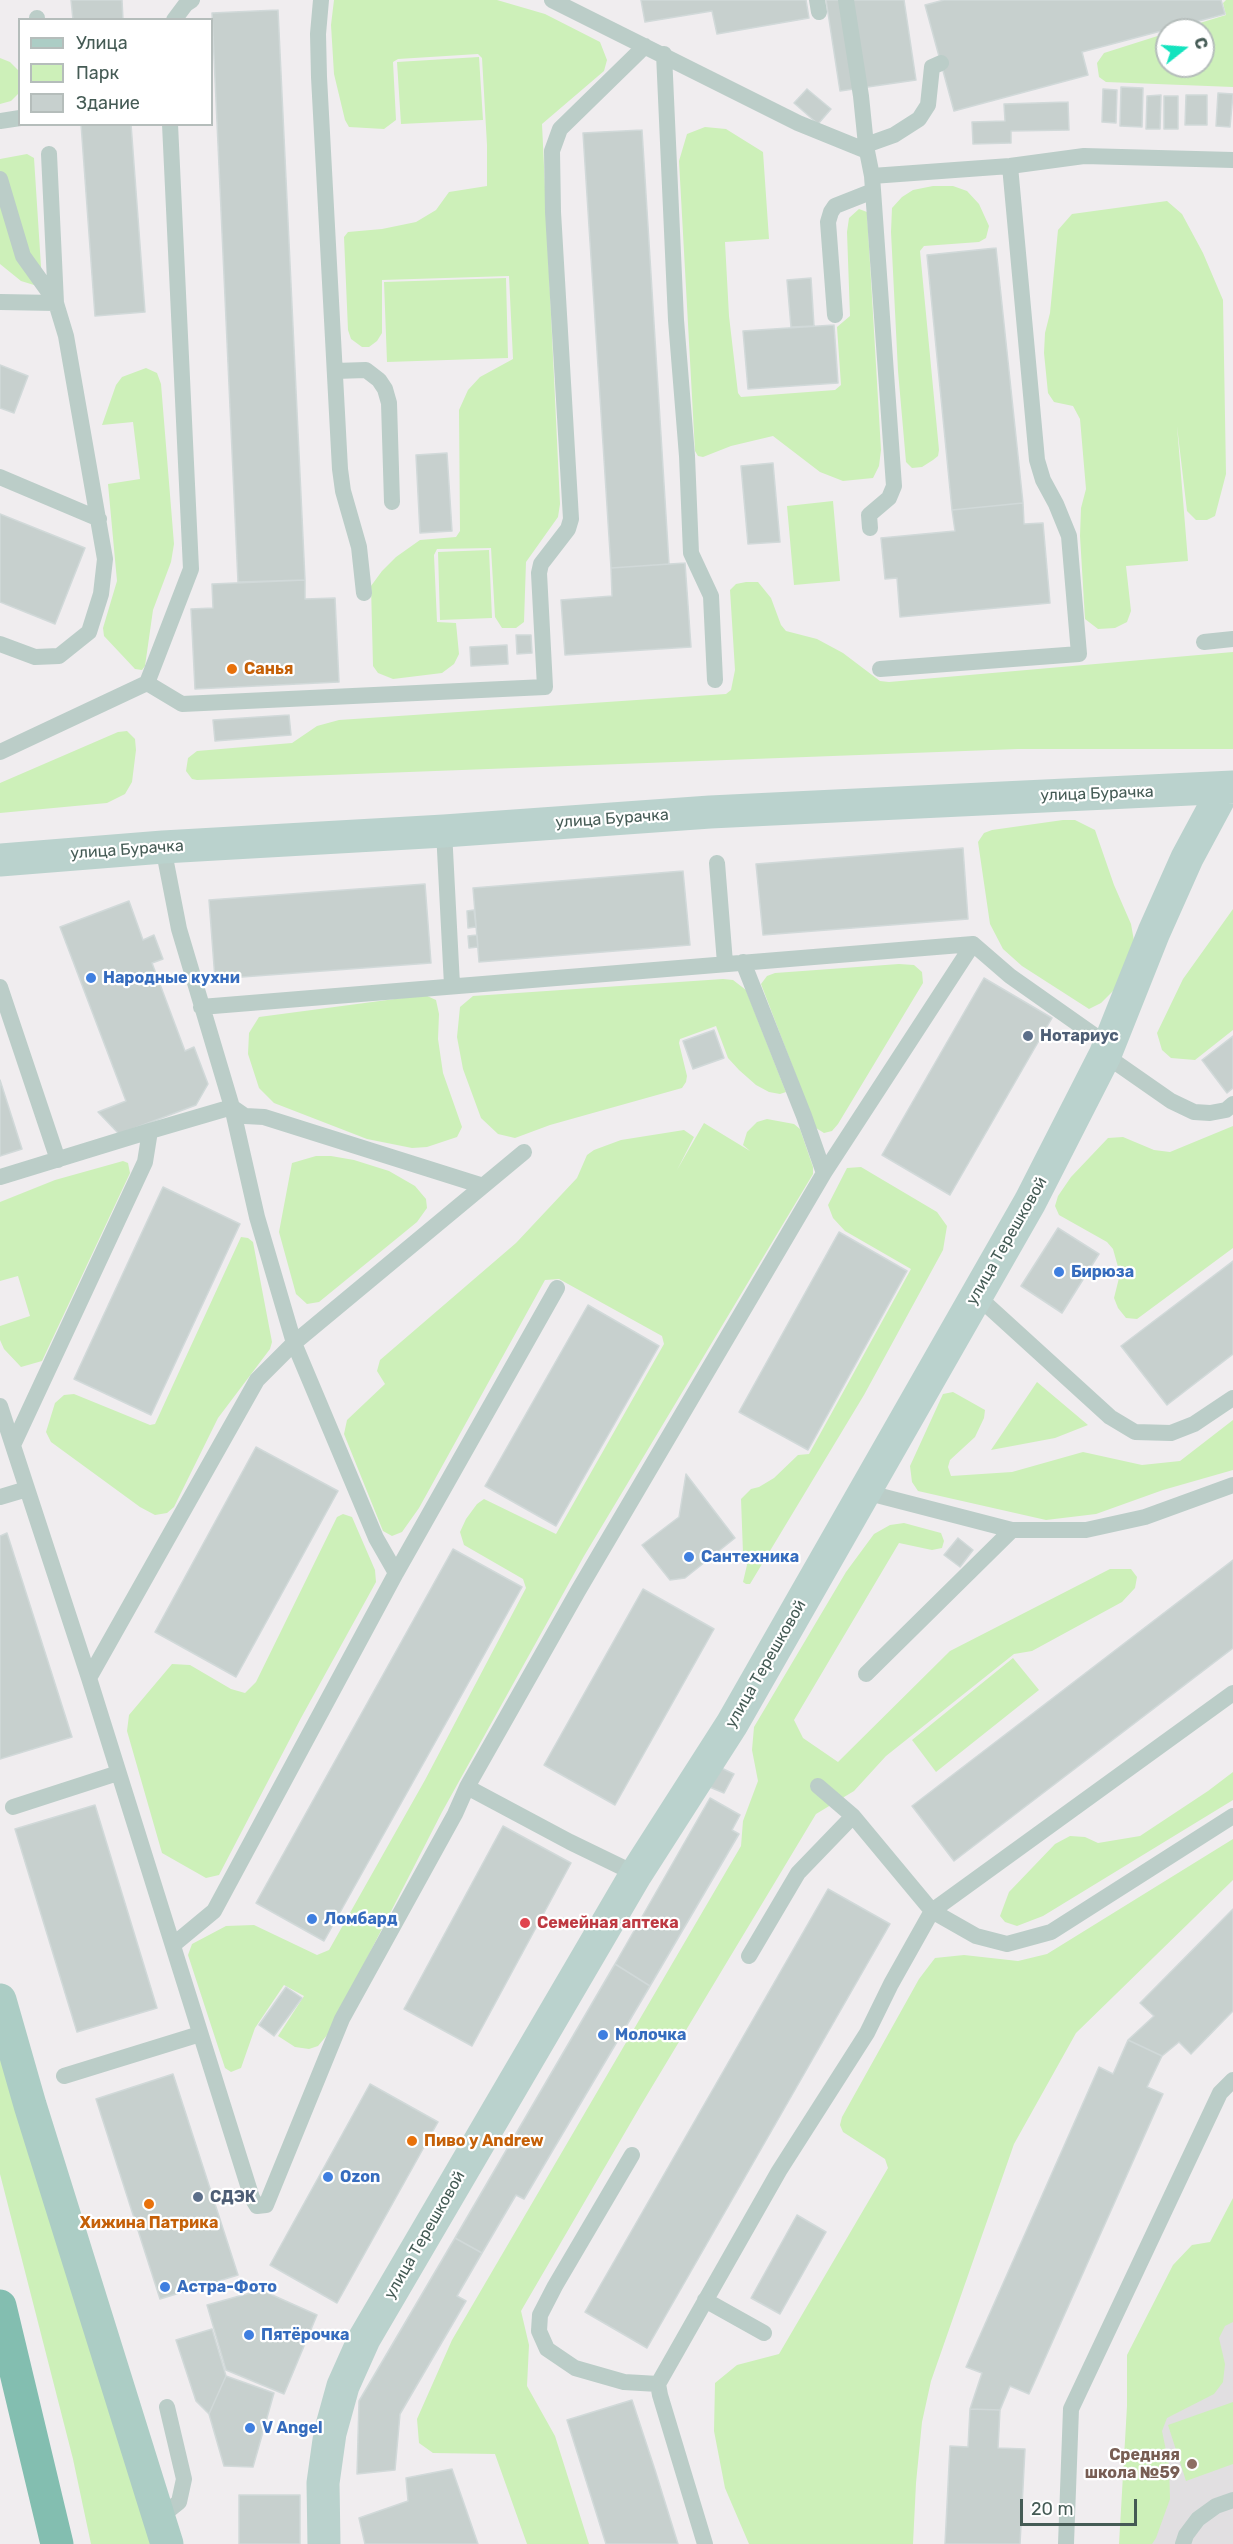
<!DOCTYPE html>
<html>
<head>
<meta charset="utf-8">
<style>
	body { margin:0 }
	#map { position:relative; width:1233px; height:2544px; overflow:hidden; background:#f0edef; font-family:Rubik,sans-serif }
	canvas { display:block }
	.legend { position:absolute; left:18px; top:18px; width:195px; height:108px; box-sizing:border-box; background:#fff; border:2px solid #b5bdbb; margin:0; padding:8px 10px; list-style:none; font-size:18px; color:#455b55 }
	.legend li { display:flex; align-items:center; gap:12px; height:30px }
	.legend b { width:30px; border:2px solid #b5bdbb }
	.north { position:absolute; left:1155px; top:18px; width:60px; height:60px; box-sizing:border-box; background:#fff; border:2px solid #b5bdbb; border-radius:50%; rotate:73deg; font-size:16px; font-weight:700; line-height:24px; text-align:center; color:#455b55 }
	.north::after { content:''; display:block; margin:auto; width:21px; height:27px; background:#14e3be; clip-path:polygon(50% 0,100% 100%,50% 72%,0 100%) }
	.scale { position:absolute; left:1020px; top:2499px; width:117px; height:27px; box-sizing:border-box; border:3px solid #455b55; border-top:0; padding-left:8px; font-size:18px; line-height:21px; white-space:nowrap; color:#455b55; -webkit-text-stroke:4px #fff; paint-order:stroke }
</style>
</head>
<body>
<div id="map">
<canvas width="1233" height="2544"></canvas>
<ul class="legend">
<li><b style="height:8px;background:#accdc5"></b>Улица</li>
<li><b style="height:16px;background:#cdf0b9"></b>Парк</li>
<li><b style="height:16px;background:#c7d0ce"></b>Здание</li>
</ul>
<div class="north">С</div>
<div class="scale">20 m</div>
</div>
<script>
const context = document.querySelector('canvas').getContext('2d');
context.lineJoin = 'round';
function fillPath(path, color) { context.fillStyle = color; context.fill(path, 'evenodd'); }
const toPath = rows => new Path2D(rows.map(r => 'M' + r).join(''));
function strokePath(path, color, width, dash) { context.strokeStyle = color; context.lineWidth = width; context.lineCap = dash ? 'butt' : 'round'; context.setLineDash(dash || []); context.stroke(path); }
function label(font, color, halo, rows, align = 'center') {
  context.font = font + ' Rubik,sans-serif'; context.lineWidth = 4.5; context.setLineDash([]); context.textBaseline = 'middle'; context.strokeStyle = halo; context.fillStyle = color; for (const [text, x, y, turn = 0] of rows) {
    context.save(); context.translate(x, y); context.rotate((+turn || 0) * Math.PI / 180); context.textAlign = isNaN(turn) ? turn : align; if (halo) context.strokeText(text, 0, 0); context.fillText(text, 0, 0); context.restore();
  }
}
fillPath(toPath([
	[1233,2244,1233,2544,1146,2544,1157,2384]
]), '#e1dfe1');
fillPath(toPath([
	[334,0,497,0,545,14,600,42,607,60,604,71,542,124,560,504,558,517,526,562,524,622,516,628,502,628,495,617,491,548,437,549,434,555,437,622,456,623,459,654,454,664,442,673,393,679,378,673,373,666,371,586,382,571,396,557,420,540,456,537,460,531,459,410,468,390,480,377,513,359,509,276,382,280,382,333,377,341,369,347,362,347,351,339,348,330,344,237,348,232,382,229,416,222,436,210,449,192,487,186,487,145,482,58,478,54,398,59,393,62,396,120,384,129,349,127,345,120,334,74,331,25],
	[1226,0,1233,0,1233,87,1106,82,1099,77,1097,63,1104,53,1167,33,1167,66,1203,66,1203,30,1177,30,1226,15,1223,3],
	[479,57,483,120,401,124,397,62],
	[0,58,10,62,20,72,19,93,11,101,0,104],
	[705,127,726,129,763,152,769,239,725,242,729,316,738,393,741,397,835,390,841,385,837,327,850,316,847,232,849,218,859,209,867,212,881,450,879,466,873,478,843,481,820,472,773,436,731,446,703,457,698,456,695,451,679,161,687,134],
	[27,154,34,158,42,282,34,285,21,281,0,264,0,159],
	[933,186,953,186,967,191,979,204,989,226,986,238,979,242,924,246,920,251,939,450,938,456,933,460,922,467,912,468,906,462,898,371,891,232,892,208,902,197,913,190],
	[1167,201,1182,214,1203,253,1223,300,1226,474,1215,516,1207,520,1196,520,1187,511,1177,426,1188,561,1126,566,1131,611,1127,622,1115,628,1098,629,1085,619,1080,536,1081,508,1086,489,1080,419,1073,406,1054,402,1048,393,1044,353,1045,333,1050,313,1058,230,1072,214],
	[506,278,508,358,387,362,384,282],
	[146,368,157,373,161,384,174,544,171,562,153,610,145,666,142,670,135,669,104,636,103,628,117,581,108,484,140,479,133,422,102,425,116,385,122,377],
	[833,501,840,581,794,585,787,506],
	[489,550,492,618,440,620,438,552],
	[746,582,758,582,771,598,781,625,786,631,817,639,843,653,880,681,889,682,1233,652,1233,749,1018,749,197,780,192,779,186,771,188,758,197,751,292,743,317,726,339,720,726,694,731,690,735,670,730,590,736,584],
	[127,731,135,739,136,750,132,782,125,794,107,803,0,813,0,783,118,732],
	[1063,820,1075,820,1095,830,1114,885,1131,924,1136,952,1116,988,1101,1003,1089,1009,1022,966,1003,949,990,924,978,842,984,833,992,830],
	[1233,909,1233,1030,1195,1060,1171,1058,1162,1050,1157,1033,1183,979],
	[899,964,914,965,922,972,923,983,838,1124,832,1131,824,1133,816,1128,761,984,767,976,775,973],
	[723,979,733,980,746,990,786,1092,780,1094,769,1092,756,1085,739,1070,728,1058,716,1026,680,1039,679,1043,687,1076,686,1082,682,1088,550,1125,515,1138,498,1134,481,1118,463,1069,457,1037,460,1007,473,996],
	[425,995,436,1000,439,1014,438,1039,443,1073,462,1127,457,1137,427,1147,412,1148,367,1139,274,1103,259,1088,248,1054,249,1033,259,1017],
	[767,1119,794,1124,800,1129,813,1167,813,1174,584,1556,442,1812,328,2034,318,2046,309,2049,295,2047,278,2036,304,1996,284,1985,255,2028,241,2068,231,2072,225,2068,188,1955,192,1944,226,1926,254,1925,317,1955,329,1950,425,1780,526,1588,523,1579,464,1545,460,1532,466,1519,477,1504,484,1499,556,1534,664,1344,662,1336,559,1279,545,1280,419,1508,402,1532,392,1536,383,1531,344,1434,347,1420,385,1384,377,1371,380,1360,516,1243,577,1178,587,1155,594,1150,621,1140,684,1130,694,1137,677,1170,704,1123,750,1151,743,1145,747,1132,757,1122],
	[1233,1126,1233,1248,1137,1319,1126,1318,1118,1308,1114,1298,1120,1274,1113,1249,1107,1242,1059,1215,1055,1206,1058,1196,1071,1177,1108,1138,1123,1137,1154,1150,1170,1152],
	[316,1156,331,1156,354,1160,389,1171,415,1186,426,1199,427,1208,417,1222,319,1302,307,1304,296,1294,279,1232,292,1163],
	[123,1161,128,1163,130,1173,42,1361,21,1367,4,1349,0,1340,0,1326,30,1316,18,1276,0,1281,0,1202,55,1180],
	[861,1167,937,1212,947,1226,943,1250,864,1395,750,1584,746,1584,743,1582,747,1565,743,1553,741,1499,751,1489,759,1487,774,1478,798,1455,809,1454,911,1269,845,1231,833,1218,828,1205,847,1168],
	[241,1237,248,1238,253,1242,272,1342,270,1349,218,1418,174,1507,167,1513,155,1515,140,1507,51,1442,46,1432,55,1403,64,1395,74,1394,150,1425,155,1424],
	[1037,1382,1088,1425,1055,1438,991,1450],
	[953,1392,985,1410,984,1418,975,1437,950,1460,948,1467,951,1476,1012,1472,1083,1452,1142,1465,1180,1461,1233,1420,1233,1470,1163,1490,1096,1514,1046,1520,918,1491,912,1482,910,1466,943,1394],
	[343,1514,352,1517,375,1570,376,1582,301,1718,219,1875,206,1878,162,1853,127,1731,129,1715,172,1664,190,1665,231,1689,245,1693,256,1682,337,1517],
	[904,1523,941,1533,944,1541,942,1548,932,1550,899,1543,794,1720,803,1738,838,1762,950,1651,1110,1569,1131,1569,1137,1577,1135,1588,1122,1602,1032,1651,1014,1654,886,1756,854,1791,816,1814,641,2105,521,2311,529,2345,527,2386,555,2436,589,2544,527,2544,495,2454,433,2453,419,2443,417,2419,452,2340,741,1846,743,1821,758,1781,752,1750,754,1727,846,1572,874,1534,890,1525],
	[1013,1658,1039,1690,936,1772,912,1740],
	[1233,1772,1233,1800,1043,1916,1017,1926,1005,1922,1000,1916,1009,1892,1055,1844,1070,1836,1085,1837,1098,1843,1140,1836,1208,1791],
	[1233,1839,1233,1880,1076,2033,1014,2144,931,2381,922,2422,916,2483,913,2544,749,2544,725,2488,714,2431,715,2383,737,2365,779,2354,888,2168,885,2159,843,2132,840,2125,842,2117,919,1979,935,1958,964,1955,1018,1961,1047,1954],
	[0,2055,154,2544,91,2544,73,2459,0,2174],
	[1233,2198,1233,2322,1225,2326,1219,2338,1225,2364,1223,2382,1214,2394,1167,2418,1162,2431,1169,2465,1170,2499,1156,2538,1152,2544,1119,2544,1127,2406,1127,2355,1173,2265,1192,2245,1210,2242],
	[1233,2402,1233,2464,1186,2481,1168,2425]
]), '#cdf0b9');
const building = toPath([
	[71,0,122,0,123,20,73,20,71,0],
	[641,0,806,0,809,18,717,34,712,11,645,22,641,0],
	[826,0,904,0,916,80,840,91,826,0],
	[944,0,1221,0,1225,14,1082,52,1088,75,954,111,925,5,944,0],
	[278,10,305,580,238,582,212,13,278,10],
	[1121,87,1143,88,1142,127,1120,126,1121,87],
	[807,89,831,109,818,124,794,103,807,89],
	[1103,89,1117,90,1116,123,1102,122,1103,89],
	[1218,93,1233,94,1230,127,1216,126,1218,93],
	[1161,95,1160,129,1146,129,1147,96,1161,95],
	[1186,95,1207,95,1207,125,1185,125,1186,95],
	[1164,96,1178,96,1178,129,1164,129,1164,96],
	[1068,102,1069,130,1011,131,1011,143,973,144,972,122,1005,121,1004,104,1068,102],
	[131,124,145,312,95,316,81,124,131,124],
	[642,130,669,564,611,568,583,133,642,130],
	[996,248,1023,503,952,510,927,255,996,248],
	[811,278,814,326,791,327,787,280,811,278],
	[834,325,838,383,748,389,743,331,834,325],
	[0,365,28,376,14,413,0,408,0,365],
	[447,453,452,531,420,533,416,455,447,453],
	[773,463,780,542,748,544,741,466,773,463],
	[1023,503,1024,524,1043,523,1050,603,900,617,897,578,885,579,881,538,955,531,952,510,1023,503],
	[0,514,85,548,55,624,0,602,0,514],
	[685,563,691,647,565,655,561,600,612,596,611,568,685,563],
	[305,580,305,599,335,598,339,682,195,689,191,609,213,608,212,584,305,580],
	[516,635,531,635,532,653,517,654,516,635],
	[507,645,508,664,471,666,470,647,507,645],
	[289,715,291,735,215,741,213,720,289,715],
	[963,848,968,919,763,935,756,864,963,848],
	[683,871,690,945,479,962,473,888,683,871],
	[425,884,431,963,215,979,209,900,425,884],
	[129,901,143,940,154,935,163,959,152,963,185,1051,194,1047,208,1084,196,1105,119,1134,98,1112,126,1101,60,927,129,901],
	[474,910,476,927,468,928,467,911,474,910],
	[477,935,478,947,469,948,468,936,477,935],
	[984,978,1052,1018,950,1195,882,1155,984,978],
	[714,1030,724,1058,693,1069,683,1041,714,1030],
	[1233,1036,1233,1088,1227,1093,1202,1060,1233,1036],
	[0,1080,22,1149,0,1156,0,1080],
	[163,1187,240,1224,151,1415,74,1379,163,1187],
	[1058,1228,1099,1254,1062,1313,1021,1286,1058,1228],
	[839,1232,907,1271,808,1450,739,1412,839,1232],
	[1233,1261,1233,1354,1167,1405,1121,1346,1233,1261],
	[588,1305,659,1346,556,1526,485,1486,588,1305],
	[256,1447,338,1491,236,1677,155,1632,256,1447],
	[686,1474,735,1538,685,1578,670,1580,642,1545,679,1517,686,1474],
	[7,1533,72,1737,0,1759,0,1536,7,1533],
	[958,1538,973,1550,960,1567,944,1555,958,1538],
	[453,1549,522,1587,324,1941,256,1903,453,1549],
	[1233,1560,1233,1648,954,1861,912,1806,1233,1560],
	[643,1589,714,1629,615,1805,544,1765,643,1589],
	[717,1766,734,1774,724,1793,707,1786,717,1766],
	[710,1798,740,1815,732,1830,739,1834,650,1986,615,1964,710,1798],
	[95,1805,157,2008,77,2032,15,1829,95,1805],
	[503,1826,571,1863,472,2046,404,2009,503,1826],
	[828,1889,890,1924,647,2348,585,2312,828,1889],
	[1233,1909,1233,2011,1191,2054,1179,2042,1162,2056,1128,2040,1154,2016,1140,2003,1233,1909],
	[615,1964,650,1986,524,2199,516,2195,482,2253,455,2238,615,1964],
	[286,1987,302,1998,274,2036,259,2025,286,1987],
	[1128,2040,1162,2056,1147,2087,1163,2094,1029,2394,1010,2386,1000,2410,970,2409,982,2373,966,2367,1099,2067,1113,2074,1128,2040],
	[173,2074,238,2275,160,2299,96,2099,173,2074],
	[370,2084,438,2122,337,2303,270,2265,370,2084],
	[797,2215,826,2232,780,2314,751,2298,797,2215],
	[455,2238,482,2253,457,2296,466,2301,400,2414,395,2470,357,2474,359,2401,455,2238],
	[261,2290,317,2315,284,2394,226,2370,207,2305,261,2290],
	[212,2329,226,2376,209,2414,196,2401,176,2340,212,2329],
	[226,2376,274,2393,253,2467,224,2466,209,2414,226,2376],
	[632,2400,655,2470,678,2544,606,2544,567,2420,632,2400],
	[970,2409,1000,2410,998,2448,1025,2449,1020,2544,945,2544,950,2446,968,2447,970,2409],
	[452,2469,478,2544,365,2544,359,2518,408,2501,406,2478,452,2469],
	[239,2495,300,2495,300,2544,239,2544,239,2495]
]);
fillPath(building, '#c7d0ce');
strokePath(building, '#d1d9d9', 1.5);
strokePath(toPath([
	[321,0,318,34,319,77,340,469,343,491,359,547,364,593],
	[552,0,798,123,867,151,872,176,1010,166,1084,156,1233,160],
	[817,0,819,12],
	[846,0,861,96,866,145],
	[37,18,37,20],
	[174,20,186,4,192,0],
	[664,54,676,320,687,456,691,553,711,596,715,680],
	[0,121,20,118],
	[867,151,866,145,894,135,919,119,928,105,932,67,941,63],
	[0,179,23,256,56,302],
	[0,302,56,303],
	[835,315,828,222,831,212,835,206,873,191],
	[335,371,366,370,379,380,385,389,389,403,392,502],
	[0,477,99,519],
	[870,528,869,515,889,498,894,486,872,176],
	[1204,642,1233,639],
	[0,644,35,657,59,656,89,632,101,594,105,559,66,336,56,303,49,154],
	[880,669,1079,654,1069,536,1056,504,1043,480,1037,460,1010,166],
	[147,683,182,704,545,687,539,573,541,564,568,529,571,519,553,212,552,151,560,129,645,46],
	[0,752,147,683,191,569,170,124],
	[444,831,452,985],
	[163,847,179,929,232,1107,245,1116,264,1117,483,1186],
	[717,863,725,963],
	[743,962,804,1116,824,1173],
	[0,987,58,1160],
	[201,1007,973,944,1010,976,1108,1045],
	[1105,1055,1171,1101,1194,1112,1210,1113,1226,1110,1233,1104],
	[150,1131,232,1107,257,1217,294,1343,376,1538,396,1573,557,1288],
	[0,1177,150,1131,145,1162,13,1445],
	[976,1295,1110,1417,1135,1432,1171,1433,1194,1424,1233,1398],
	[0,1406,89,1678,252,2198,257,2206,266,2205,342,2019,455,1814,467,1787,578,1591,824,1173,973,944],
	[865,1492,1012,1530,1086,1530,1145,1517,1233,1485],
	[0,1497,27,1489],
	[866,1674,1012,1530],
	[89,1678,257,1380,294,1343,524,1152],
	[818,1786,853,1816,932,1911,976,1936,1007,1944,1051,1932,1233,1816],
	[467,1787,570,1842,636,1874],
	[13,1807,118,1773],
	[173,1945,214,1911,396,1573],
	[749,1956,798,1873,853,1816],
	[64,2076,200,2034],
	[632,2155,555,2286,540,2315,539,2331,547,2349,575,2368,624,2382,658,2384],
	[705,2300,764,2333],
	[159,2518,179,2502,184,2479,167,2407],
	[705,2544,660,2395,658,2384,779,2171,867,2033,891,1984,932,1911,1233,1693],
	[1066,2544,1071,2409,1220,2093,1233,2080],
	[1183,2544,1186,2535,1198,2519,1216,2506,1233,2500]
]), '#bbcdc8', 16);
strokePath(toPath([
	[0,860,163,847,444,831,710,812,1233,787],
	[324,2544,323,2483,330,2433,343,2386,364,2339,636,1874,732,1724,1030,1202,1105,1055,1154,932,1187,858,1224,789]
]), '#bad2cd', 33);
strokePath(toPath([
	[0,2000,30,2105,167,2544]
]), '#accdc5', 33);
strokePath(toPath([
	[0,2306,57,2544]
]), '#83beb0', 33);
for (const [x, y, r, color] of [
	[232,669,6,"#e8710a"],
	[91,978,6,"#3f7fe0"],
	[1028,1036,6,"#5c6f8a"],
	[1059,1272,6,"#3f7fe0"],
	[689,1557,6,"#3f7fe0"],
	[312,1919,6,"#3f7fe0"],
	[525,1923,6,"#e0444e"],
	[603,2035,6,"#3f7fe0"],
	[412,2141,6,"#e8710a"],
	[328,2177,6,"#3f7fe0"],
	[198,2197,6,"#5c6f8a"],
	[149,2204,6,"#e8710a"],
	[165,2287,6,"#3f7fe0"],
	[249,2335,6,"#3f7fe0"],
	[250,2428,6,"#3f7fe0"],
	[1192,2464,6,"#8d6e63"]
]) { const dot = new Path2D(); dot.arc(x, y, r, 0, 2 * Math.PI); context.fillStyle = color; context.fill(dot); strokePath(dot, '#fff', 2); }
label('bold 16px', '#c56008', '#fff', [
	["Санья",244,669],
	["Пиво у Andrew",424,2141],
	["Хижина Патрика",149,2223,"center"]
], 'left');
label('16px', '#455b55', '#fff', [
	["улица Бурачка",1097,794,-2],
	["улица Бурачка",612,819,-4],
	["улица Бурачка",127,850,-4],
	["улица Терешковой",1007,1241,-60],
	["улица Терешковой",766,1664,-60],
	["улица Терешковой",425,2235,-60]
]);
label('bold 16px', '#366cbe', '#fff', [
	["Народные кухни",103,978],
	["Бирюза",1071,1272],
	["Сантехника",701,1557],
	["Ломбард",324,1919],
	["Молочка",615,2035],
	["Ozon",340,2177],
	["Астра-Фото",177,2287],
	["Пятёрочка",261,2335],
	["V Angel",262,2428]
], 'left');
label('bold 16px', '#4e5e75', '#fff', [
	["Нотариус",1040,1036],
	["СДЭК",210,2197]
], 'left');
label('bold 16px', '#be3a42', '#fff', [
	["Семейная аптека",537,1923]
], 'left');
label('bold 16px', '#785e54', '#fff', [
	["Средняя",1180,2455],
	["школа №59",1180,2473]
], 'right');
</script>
</body>
</html>
